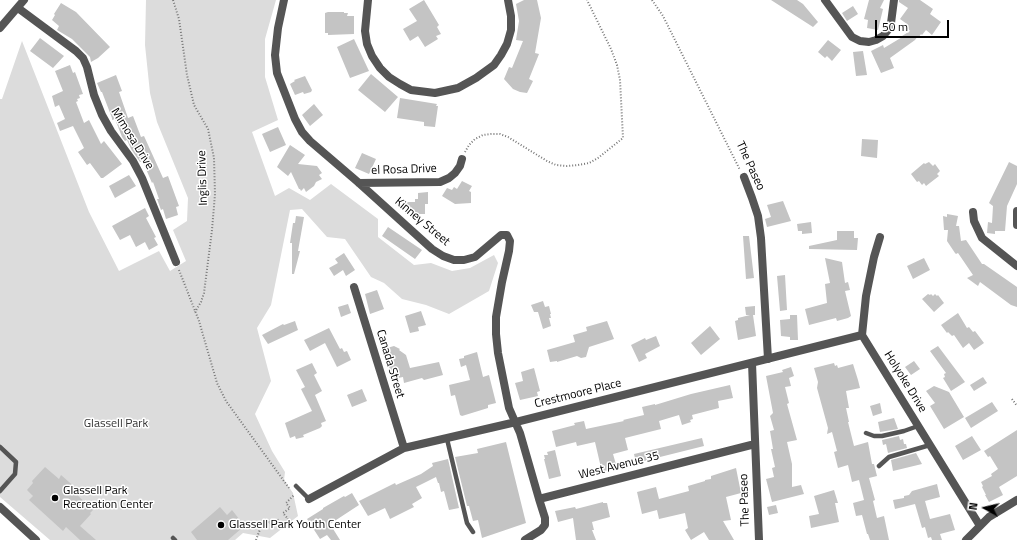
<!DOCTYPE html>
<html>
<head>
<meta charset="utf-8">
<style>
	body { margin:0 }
	#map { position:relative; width:1017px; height:540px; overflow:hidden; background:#fff; font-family:"Titillium Web",sans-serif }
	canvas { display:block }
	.north { position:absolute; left:965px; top:488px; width:40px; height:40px; -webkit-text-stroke:3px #fff; paint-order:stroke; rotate:278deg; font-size:11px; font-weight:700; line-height:16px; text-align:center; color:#000 }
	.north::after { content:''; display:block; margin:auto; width:14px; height:18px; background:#000; clip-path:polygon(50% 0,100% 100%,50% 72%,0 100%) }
	.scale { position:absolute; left:875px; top:20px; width:74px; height:18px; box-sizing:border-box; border:2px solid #000; border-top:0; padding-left:5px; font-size:12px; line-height:14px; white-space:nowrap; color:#000; -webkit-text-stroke:3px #fff; paint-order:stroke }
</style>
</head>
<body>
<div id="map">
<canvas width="1017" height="540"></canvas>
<div class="north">N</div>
<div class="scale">50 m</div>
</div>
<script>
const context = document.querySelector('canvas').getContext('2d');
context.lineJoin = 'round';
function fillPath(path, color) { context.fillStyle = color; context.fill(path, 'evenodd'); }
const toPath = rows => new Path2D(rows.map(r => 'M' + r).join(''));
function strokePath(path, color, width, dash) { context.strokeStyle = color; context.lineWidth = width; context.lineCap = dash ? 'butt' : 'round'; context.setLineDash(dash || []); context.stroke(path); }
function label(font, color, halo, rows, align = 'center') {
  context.font = font + ' "Titillium Web",sans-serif'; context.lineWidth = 3; context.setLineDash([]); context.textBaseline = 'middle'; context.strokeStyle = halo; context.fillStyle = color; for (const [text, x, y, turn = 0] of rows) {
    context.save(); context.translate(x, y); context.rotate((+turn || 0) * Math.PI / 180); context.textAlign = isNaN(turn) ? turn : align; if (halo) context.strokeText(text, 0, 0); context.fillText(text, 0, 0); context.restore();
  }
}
fillPath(toPath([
	[146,0,276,0,265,39,265,77,278,120,252,132,275,196,289,188,310,200,331,184,378,219,378,237,414,265,431,263,452,271,470,268,494,255,498,263,489,291,449,314,426,305,402,299,384,283,371,277,345,239,327,237,302,209,290,210,271,305,257,328,271,381,255,414,272,451,285,472,284,480,293,493,298,516,270,538,243,533,235,540,50,540,0,497,0,99,2,99,22,41,89,212,119,271,159,251,170,271,186,261,173,230,187,221,188,198,157,122,150,93,145,45]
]), '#dcdcdc');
fillPath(toPath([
	[424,0,439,25,437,27,441,34,436,36,438,39,425,47,418,36,410,41,403,29,417,21,409,9],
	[524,0,537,0,541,18,535,53,539,54,529,79,533,81,527,93,520,92,513,89,504,79,509,67,512,68,523,41,516,40,519,21,516,4],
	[771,0,797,0,803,4,818,22,813,27],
	[869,0,884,0,880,8,883,9,878,30,867,28,868,20,864,19],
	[899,0,920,0,933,9,930,14,941,22,932,35,926,30,922,35,921,34,919,37,918,36,915,40,890,58,894,68,881,73,871,51,883,45,884,48,904,36,902,36,910,31,906,26,907,24,900,19,908,8,899,2],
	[61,3,76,12,110,47,98,58,91,62,90,57,72,39,57,30,59,26,52,20,55,15,54,14],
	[853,6,858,14,847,21,842,13],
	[328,12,344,12,344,13,348,13,347,16,354,16,354,34,328,35,328,33,325,33,325,13],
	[40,38,64,56,53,68,30,51],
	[354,39,369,71,350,78,337,47],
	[828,40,841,50,832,61,827,56,825,58,818,52],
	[863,51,867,75,856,76,853,52],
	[70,65,73,73,75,72,83,94,79,95,80,98,77,99,78,101,76,102,84,123,89,120,101,144,104,141,122,164,103,178,101,178,90,163,87,165,78,152,84,148,73,126,60,131,57,123,65,119,59,105,55,107,52,96,63,91,55,71],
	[371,74,398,97,385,112,358,90],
	[116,75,122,91,119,92,128,118,133,116,141,137,144,136,163,178,168,176,179,206,176,207,178,215,166,219,163,209,161,210,157,199,159,199,153,182,152,183,143,162,142,161,140,162,131,149,127,140,125,141,122,137,115,119,112,120,112,118,102,92,101,92,97,83],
	[305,76,312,90,311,92,304,94,303,92,295,95,290,84,295,81,294,80],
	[400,98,437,104,436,106,438,106,435,127,424,126,424,122,397,118],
	[314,104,323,115,310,126,302,115],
	[278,127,286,145,270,152,262,134],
	[862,139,878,140,877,158,861,156],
	[290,145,305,155,298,164,317,166,322,173,319,175,322,179,316,182,314,186,306,192,304,188,301,191,300,189,299,189,291,172,288,176,277,167],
	[362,153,376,159,369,174,355,168],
	[929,162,933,166,935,164,940,171,937,174,939,176,926,186,924,183,922,185,919,181,917,182,911,174,924,163,925,164],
	[1009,162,1017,166,1017,184,1007,206,1005,231,995,231,995,234,987,233,988,222,992,223,993,206,989,203],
	[129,175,136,186,115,198,109,186],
	[462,181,472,186,469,191,471,192,471,203,455,204,442,196,447,188,452,190,454,187,457,189],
	[428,192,428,204,425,204,425,214,419,214,419,217,411,217,411,214,405,214,405,202,415,202,415,199,418,199,418,193],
	[783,201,791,221,767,227,765,219,771,217,767,205],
	[145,208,149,216,146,218,156,237,154,238,158,245,149,250,145,242,136,247,130,235,120,240,112,226],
	[947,214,958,216,956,226,959,226,961,241,966,240,982,264,984,264,1017,287,1017,307,1011,305,980,282,978,286,967,278,973,275,958,253,956,254,955,253,947,241,948,230,944,230,943,216,947,217],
	[296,216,304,217,298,251,300,251,299,255,294,274,292,274,292,243,290,243,293,223,295,223],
	[811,222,812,233,802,234,802,231,798,231,797,224],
	[388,227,422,250,415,259,382,236],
	[837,231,854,231,854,238,858,238,857,250,809,249,809,246,837,240],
	[743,236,749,236,754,278,746,279],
	[344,253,355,270,346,276,343,270,334,276,329,268,338,263,335,259],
	[825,258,842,262,845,283,848,282,850,290,845,291,851,316,848,318,837,321,836,318,809,325,805,309,827,303,825,284,830,283],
	[924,258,930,270,913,279,907,266],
	[785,275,787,310,780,311,777,276],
	[377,290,384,309,370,314,365,294],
	[928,294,930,295,931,294,933,296,935,294,937,296,938,295,944,303,934,312,922,299],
	[543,301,545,307,549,306,551,314,550,314,551,318,549,318,551,326,543,329,538,312,534,312,531,305],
	[348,304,351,313,341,317,338,307],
	[755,306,755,315,753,315,756,336,738,340,735,321,738,320,738,318,750,315,746,315,745,307],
	[421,311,426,325,418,327,419,331,410,333,405,316],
	[958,313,967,328,969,327,973,332,975,331,984,343,974,350,969,343,963,348,954,335,952,336,948,332,947,333,941,325],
	[790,315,797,315,798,340,790,340,790,337,781,336,780,320,790,319],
	[295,321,298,330,268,344,262,335,283,324,284,325],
	[607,321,614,339,589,347,586,357,581,358,577,356,557,362,557,361,550,362,547,350,575,342,573,335,587,331,586,327],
	[710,326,720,339,701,355,691,343],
	[329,328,340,349,342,348,344,352,347,351,351,360,337,367,325,343,310,351,304,340],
	[656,336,660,346,645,354,647,358,639,362,631,345,645,338,646,340],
	[394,346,400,349,399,350,406,355,410,368,439,362,443,375,424,380,422,378,404,383,403,377,393,379,388,364,390,363,386,350,388,350,387,348],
	[938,346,965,382,951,391,943,378,945,377,944,374,946,373,930,351],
	[477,352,483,377,489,375,496,403,488,405,488,408,462,416,460,415,455,395,451,396,449,385,470,380,466,365,461,367,459,359,464,358,464,356],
	[914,361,920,369,911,375,905,367],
	[312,363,317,373,314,375,322,391,315,395,326,421,321,423,322,426,320,428,303,435,304,437,296,439,295,436,290,438,285,423,312,411,301,389,305,387,296,370],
	[834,363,835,366,837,365,838,368,853,364,858,380,860,388,846,391,849,408,846,408,849,422,848,422,854,446,868,442,872,464,874,464,877,476,869,478,875,500,873,501,877,518,884,516,889,540,870,540,868,534,867,534,862,515,856,516,853,503,864,500,859,480,852,482,848,465,838,468,834,452,837,451,832,432,827,434,828,428,817,388,818,382,814,368],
	[791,367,794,376,789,378,791,386,785,387,789,403,787,404,797,440,787,442,792,464,792,487,801,485,804,494,772,502,766,479,774,477,772,468,775,467,771,449,773,449,770,431,774,430,770,416,773,413,766,376,783,372,782,370],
	[534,368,540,391,537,392,538,396,520,400,515,383,523,381,521,372],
	[983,377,987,383,974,391,970,385],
	[730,385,733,398,718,401,719,408,692,415,693,419,690,420,691,422,682,425,679,415,659,421,661,429,625,438,628,450,613,454,617,468,602,472,595,442,577,446,576,442,556,447,552,431,575,425,574,423,584,421,586,429,624,421,623,420,644,415,642,407,655,404,655,405,691,394],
	[934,386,949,392,964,417,944,429,930,406,935,403,926,391],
	[362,389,367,401,352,407,347,395],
	[992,402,998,411,971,428,965,418],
	[880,403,882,413,873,416,870,406],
	[894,418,898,429,880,432,878,422],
	[1017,430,1017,476,999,487,1003,495,989,502,985,495,986,495,982,487,983,486,981,482,992,476,991,474,998,469,990,456,988,457,984,451],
	[899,436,900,440,903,439,904,444,906,444,907,448,888,453,886,444,883,445,882,440],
	[972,436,981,450,963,460,955,446],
	[702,438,704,446,636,463,634,454],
	[506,442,526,523,482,538,478,520,473,521,469,506,467,506,455,457,478,453,477,449],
	[555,450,561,476,549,479,544,459,545,459,544,455,548,455,547,452],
	[916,453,922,464,893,471,891,460],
	[448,459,459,508,449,510,444,491,441,492,439,483,438,483,436,477,416,487,422,498,412,504,414,507,390,519,385,508,368,516,359,501,395,483,396,485,421,474,433,466,432,463],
	[45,467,59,479,61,475,77,489,74,492,93,510,90,513,91,514,80,526,96,540,80,540,66,527,63,531,29,500,33,496,27,490,33,483,32,481],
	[736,468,741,493,726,497,731,520,723,521,734,540,709,540,704,532,691,540,685,530,688,528,685,513,659,519,657,510,642,514,637,492,656,487,659,499,689,491,688,486,705,481,705,480,711,479,711,476],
	[937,484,940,497,925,501,930,519,950,514,955,530,940,534,942,540,932,540,931,537,928,538,925,527,922,528,915,504,895,509,893,500,904,498,904,496,909,495,912,491],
	[834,490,838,503,835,503,839,522,811,528,809,516,819,514,814,496],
	[352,493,359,505,330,524,340,540,331,540,327,535,320,539,307,519,323,509,323,508,344,496,345,497],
	[603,502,603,503,607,503,610,517,592,522,594,530,592,530,596,540,576,540,573,518,558,522,555,511,575,507,576,509],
	[776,505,778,513,769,515,767,507],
	[220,507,227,515,232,510,243,524,241,526,242,528,228,540,197,540,191,532]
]), '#c4c4c4');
strokePath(toPath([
	[173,0,179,19,187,75,194,105,208,129,214,158,215,194,212,230,204,293,201,302,195,312],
	[652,0,663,16,740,170],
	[465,152,469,145,475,139,483,135,491,134,500,134,508,137,547,161,556,165,567,166,578,165,589,163,598,158,623,138,620,80,617,65,611,49,587,0],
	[179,270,199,321,217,383,226,401,289,488],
	[1012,399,1017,406],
	[256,540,262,524,266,519,270,524,277,519,281,525,288,519,283,513,290,508,286,503,294,495]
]), '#777', 2, [1, 2]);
strokePath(toPath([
	[866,433,874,436,882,436,904,431,918,426],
	[447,439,467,523,473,532],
	[0,447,16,462,15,474,0,491],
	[879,466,889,457,930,445],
	[296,486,309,499],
	[173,538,175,540]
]), '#555', 4.5);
strokePath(toPath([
	[284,0,278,28,275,55,277,73,295,119,302,132,310,141,359,183,432,249,443,256,454,260,464,260,475,257,501,235,507,235,510,241,509,251,502,282,496,317,496,334,498,353,509,408,520,433,539,499],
	[368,0,365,31,367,44,372,56,380,68,389,77,400,84,411,90,435,93,458,88,476,78,494,65,501,55,507,44,511,30,511,16,508,0],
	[825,0,852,37,860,41,869,42,876,40,883,36,888,30,891,23,894,0],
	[18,8,76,51,83,58,87,67,94,95,102,115,111,131,133,161,142,178,176,262],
	[0,28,24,0],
	[744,177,752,198,758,216,761,238,768,359],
	[359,183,440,182,449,178,455,173,460,166,462,159],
	[1017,211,1017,225],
	[973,212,974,221,982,238,1017,266],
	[880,237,874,257,866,296,862,335,980,526],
	[354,287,404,448],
	[752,363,759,540],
	[309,499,404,448,516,422,862,335],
	[0,507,36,540],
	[525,540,541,530,545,525,545,518,539,499,755,444],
	[966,540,989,517,1017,500]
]), '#555', 8);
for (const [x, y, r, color] of [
	[55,498,4,"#000"],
	[221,525,4,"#000"]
]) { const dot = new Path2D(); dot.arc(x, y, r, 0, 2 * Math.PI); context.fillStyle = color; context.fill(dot); strokePath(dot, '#fff', 1.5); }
label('12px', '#000', '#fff', [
	["Mimosa Drive",132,139,58],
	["The Paseo",750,166,65],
	["el Rosa Drive",404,170,-2],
	["Inglis Drive",203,178,-92],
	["Kinney Street",422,222,40],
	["Canada Street",390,364,73],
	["Holyoke Drive",905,382,58],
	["Crestmoore Place",578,394,-14],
	["West Avenue 35",619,466,-14],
	["The Paseo",745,500,-92]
]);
label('12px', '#333', '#fff', [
	["Glassell Park",116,424]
]);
label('12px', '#000', '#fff', [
	["Glassell Park",63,491],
	["Recreation Center",63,505],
	["Glassell Park Youth Center",229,525]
], 'left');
</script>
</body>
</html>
